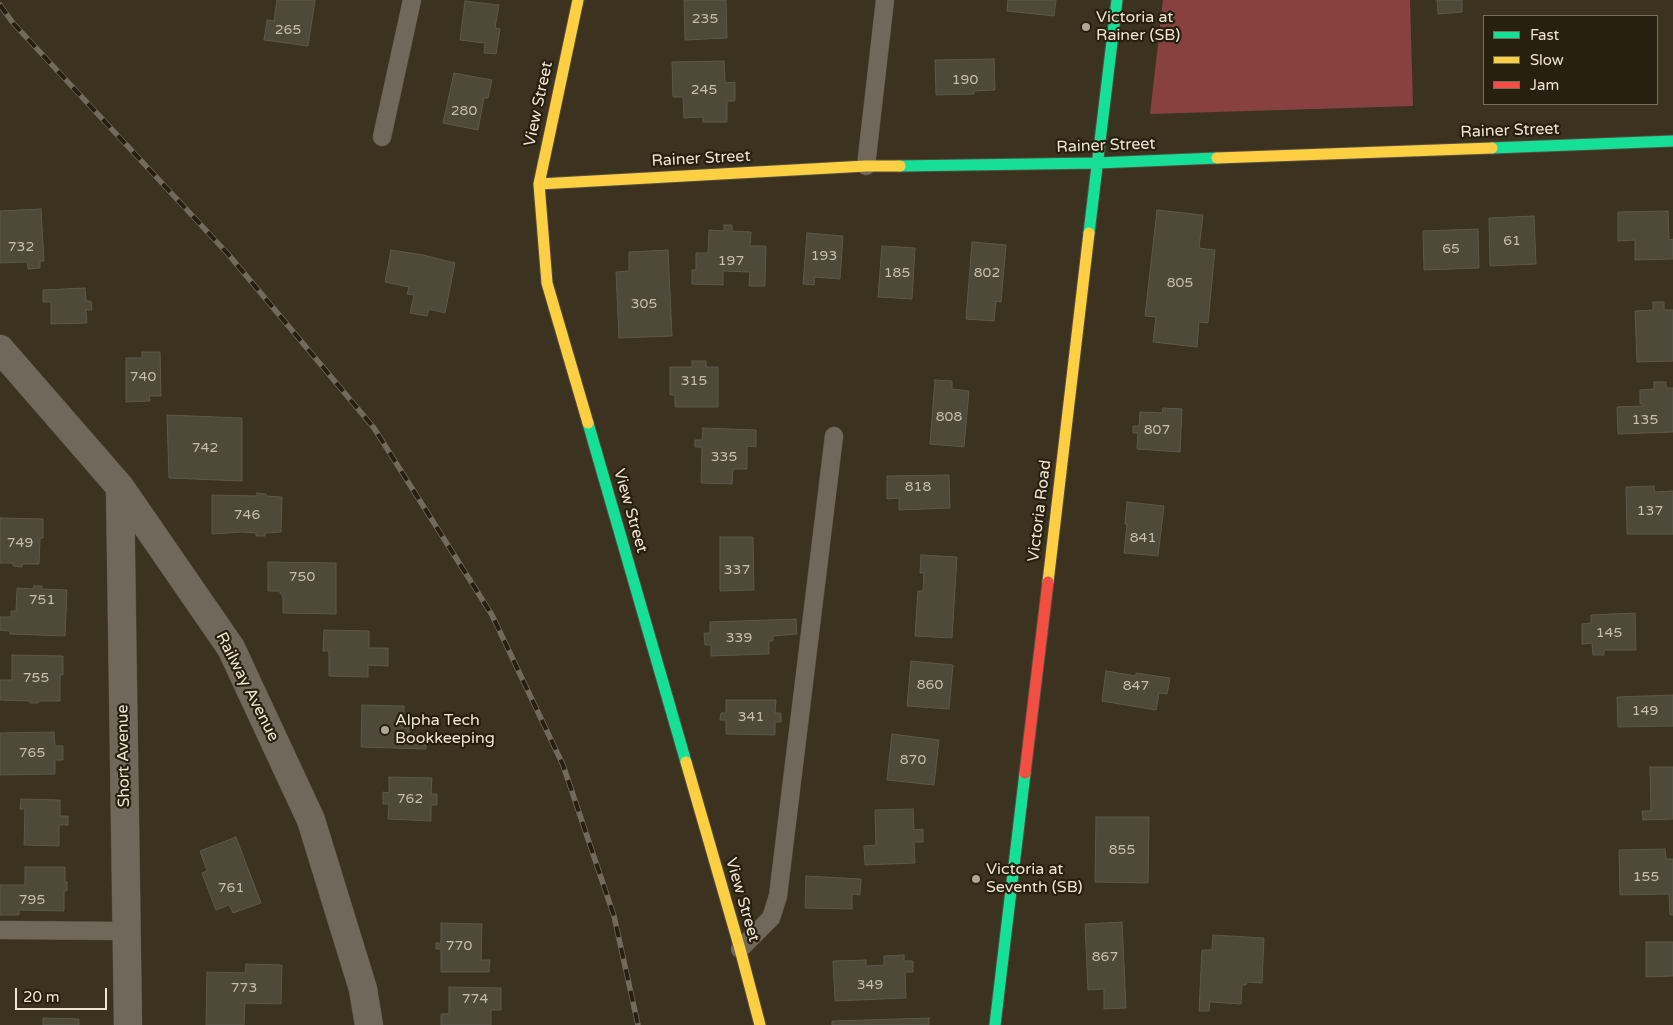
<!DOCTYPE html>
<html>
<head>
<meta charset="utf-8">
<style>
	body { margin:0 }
	#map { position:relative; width:1673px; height:1025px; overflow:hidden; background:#3b321f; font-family:"Varela Round",sans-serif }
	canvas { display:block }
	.legend { position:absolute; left:1483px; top:15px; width:175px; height:90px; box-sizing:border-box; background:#271f10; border:1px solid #776e5d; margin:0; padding:6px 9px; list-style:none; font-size:15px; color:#f0e5d1 }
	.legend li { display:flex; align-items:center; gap:10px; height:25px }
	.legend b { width:25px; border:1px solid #776e5d }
	.scale { position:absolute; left:15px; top:988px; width:92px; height:22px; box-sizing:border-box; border:2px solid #f0e5d1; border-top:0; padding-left:6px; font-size:15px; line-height:18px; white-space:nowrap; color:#f0e5d1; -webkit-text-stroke:4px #271f10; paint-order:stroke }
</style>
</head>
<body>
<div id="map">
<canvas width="1673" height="1025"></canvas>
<ul class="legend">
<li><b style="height:6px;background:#16e098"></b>Fast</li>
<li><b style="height:6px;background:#ffcf43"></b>Slow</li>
<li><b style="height:6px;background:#f24e42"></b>Jam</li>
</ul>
<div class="scale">20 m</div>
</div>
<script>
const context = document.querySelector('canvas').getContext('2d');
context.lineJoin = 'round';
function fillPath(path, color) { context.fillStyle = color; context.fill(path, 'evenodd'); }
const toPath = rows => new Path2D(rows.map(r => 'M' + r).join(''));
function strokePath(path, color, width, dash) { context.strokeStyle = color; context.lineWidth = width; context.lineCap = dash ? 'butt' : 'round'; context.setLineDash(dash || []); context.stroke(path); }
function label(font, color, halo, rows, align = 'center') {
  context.font = font + ' "Varela Round",sans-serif'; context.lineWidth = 4.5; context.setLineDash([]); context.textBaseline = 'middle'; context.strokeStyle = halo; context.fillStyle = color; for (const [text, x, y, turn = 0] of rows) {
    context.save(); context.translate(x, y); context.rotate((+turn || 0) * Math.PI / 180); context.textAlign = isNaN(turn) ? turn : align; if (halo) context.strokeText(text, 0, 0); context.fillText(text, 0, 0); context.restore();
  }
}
fillPath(toPath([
	[1163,0,1410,0,1413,106,1150,114]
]), '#874240');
const building = toPath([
	[277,0,315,0,308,46,264,40,267,20,274,21,277,0],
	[684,0,726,0,727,38,685,40,684,0],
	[1008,0,1056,0,1054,16,1007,11,1008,0],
	[1437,0,1462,0,1462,12,1438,14,1437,0],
	[465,1,499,5,495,28,500,29,496,54,484,53,485,43,460,40,465,1],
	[994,59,995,90,974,91,974,94,936,95,935,60,994,59],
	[724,61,725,83,735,82,735,101,727,101,727,122,703,122,703,117,684,118,683,97,673,97,672,62,724,61],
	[454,73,492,80,488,98,484,98,478,130,443,123,454,73],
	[41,209,44,261,40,261,40,268,28,269,27,262,0,263,0,211,41,209],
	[1157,210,1203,215,1199,248,1215,250,1208,323,1199,322,1197,347,1153,342,1156,317,1145,316,1157,210],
	[1668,211,1669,240,1673,239,1673,259,1635,260,1635,240,1618,241,1618,212,1668,211],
	[1534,216,1536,264,1490,266,1489,218,1534,216],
	[724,225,732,225,732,231,751,232,750,246,766,246,765,286,749,286,750,272,723,271,723,285,692,284,692,270,696,270,696,253,708,253,709,230,724,231,724,225],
	[1478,229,1479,268,1424,270,1423,231,1478,229],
	[807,233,843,236,840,279,815,277,814,285,803,284,807,233],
	[972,242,1006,245,1001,302,996,301,994,321,966,319,972,242],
	[882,246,915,248,912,299,878,297,882,246],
	[391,250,423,255,455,263,445,313,429,309,427,316,410,313,414,295,407,294,409,287,385,282,391,250],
	[668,250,672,336,619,338,616,272,629,271,629,252,668,250],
	[85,288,86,301,91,301,92,310,86,310,87,323,51,324,51,302,43,302,43,290,85,288],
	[1653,302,1664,302,1664,310,1673,310,1673,361,1637,362,1635,311,1653,310,1653,302],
	[142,352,160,352,161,396,149,396,150,401,126,402,126,358,142,358,142,352],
	[692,361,706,361,706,367,718,367,718,407,675,407,675,395,670,395,670,367,692,367,692,361],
	[935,380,952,381,952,389,969,391,964,447,930,444,935,380],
	[1654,382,1666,382,1666,388,1673,388,1673,432,1618,434,1617,407,1643,406,1643,404,1640,404,1640,390,1654,389,1654,382],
	[1163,408,1182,409,1180,452,1137,449,1138,433,1133,433,1133,426,1139,426,1140,412,1162,413,1163,408],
	[167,415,242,418,242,481,169,478,167,415],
	[703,428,756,430,756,447,747,446,747,469,733,469,732,484,701,483,702,447,695,447,695,440,702,440,703,428],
	[949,475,950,508,899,510,899,498,887,499,887,476,949,475],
	[1654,486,1655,492,1673,491,1673,534,1627,534,1626,487,1654,486],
	[257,493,266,494,266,496,282,497,281,532,265,533,265,536,256,536,256,533,242,532,212,534,212,495,257,496,257,493],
	[1127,502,1164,506,1158,556,1124,553,1127,524,1125,524,1127,502],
	[0,518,43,519,43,538,40,538,39,564,22,564,22,567,13,566,13,563,0,563,0,518],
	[720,537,753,537,754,590,720,591,720,537],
	[921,555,957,557,952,638,915,636,918,591,923,591,924,573,920,573,921,555],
	[268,562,336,563,336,614,283,613,283,597,279,591,268,591,268,562],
	[34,586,42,586,42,589,67,590,65,636,10,634,10,631,0,630,0,617,11,617,11,611,16,611,17,588,33,589,34,586],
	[1635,613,1636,650,1604,650,1604,655,1593,655,1592,643,1582,644,1582,624,1591,623,1591,615,1635,613],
	[796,619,797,634,773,636,773,641,769,641,769,654,711,656,711,645,705,645,704,633,710,633,710,622,796,619],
	[324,630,369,631,369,648,388,648,388,666,368,665,368,677,329,676,329,651,323,651,324,630],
	[12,655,63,656,63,675,60,675,60,701,38,701,38,703,30,703,30,701,0,700,0,680,12,680,12,655],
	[911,661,953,665,949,709,907,706,911,661],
	[1106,671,1136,676,1136,673,1170,678,1167,694,1159,693,1156,710,1102,701,1106,671],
	[1673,695,1673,726,1618,727,1617,697,1673,695],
	[726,700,776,700,775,713,781,713,781,722,775,722,775,735,726,734,726,720,720,720,721,713,726,713,726,700],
	[362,705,404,706,404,726,409,726,409,734,426,734,426,749,361,747,362,705],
	[54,732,55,746,63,746,63,760,55,760,55,774,0,775,0,733,54,732],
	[892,734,939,740,934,785,887,780,892,734],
	[1650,767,1673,767,1673,819,1643,820,1642,811,1651,811,1650,767],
	[389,777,432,778,431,794,437,794,437,805,431,805,431,821,388,819,389,804,383,804,383,792,389,793,389,777],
	[21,799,60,800,60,816,68,816,68,825,59,825,59,846,24,845,25,809,20,809,21,799],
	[913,809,914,830,923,829,923,842,914,842,915,863,865,865,864,846,876,845,875,810,913,809],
	[1096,817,1149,817,1148,883,1095,882,1096,817],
	[236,837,261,903,233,913,229,905,216,910,202,873,207,871,200,851,236,837],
	[1665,849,1666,859,1673,859,1673,915,1670,915,1669,894,1620,895,1619,850,1665,849],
	[25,867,65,867,65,882,67,882,67,891,64,891,64,911,19,910,19,915,0,915,0,885,25,885,25,867],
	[806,876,861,879,860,895,852,894,852,909,805,908,806,876],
	[1122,922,1126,1008,1104,1009,1104,989,1088,990,1085,924,1122,922],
	[441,923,482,924,481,960,490,960,489,972,441,972,441,949,436,949,436,943,441,943,441,923],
	[1213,935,1264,938,1262,983,1247,982,1246,985,1242,985,1241,1004,1210,1002,1209,1011,1199,1011,1202,950,1212,950,1213,935],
	[1646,942,1673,942,1673,976,1646,977,1646,942],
	[904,955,904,961,913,961,913,972,905,972,906,998,835,1001,833,961,866,960,866,966,884,965,884,956,904,955],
	[246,964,282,965,281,1004,245,1003,244,1025,206,1025,207,972,245,973,246,964],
	[449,987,501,988,501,1010,491,1010,491,1025,441,1025,441,1014,449,1014,449,987],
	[43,1018,79,1019,79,1025,43,1025,43,1018],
	[929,1018,929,1025,832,1025,832,1021,929,1018]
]);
fillPath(building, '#4f493a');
strokePath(building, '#5d5848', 1);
const lane = toPath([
	[382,137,412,0],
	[866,166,885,0],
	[0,930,126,931],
	[740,949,771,918,778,896,834,436]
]);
const street = toPath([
	[0,349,120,487,231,648,311,820,363,989,369,1025],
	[120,487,128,1025]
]);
const fast = toPath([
	[1492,148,1673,141],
	[900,166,1097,163,1217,158],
	[1089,233,1117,0],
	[588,423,686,762],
	[995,1025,1025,773]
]);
const slow = toPath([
	[578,0,539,184,547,283,588,423],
	[1217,158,1492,148],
	[539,184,866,166,900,166],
	[1048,582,1089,233],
	[686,762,740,949,760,1025]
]);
const jam = toPath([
	[1025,773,1048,582]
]);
strokePath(lane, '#564e40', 19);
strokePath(street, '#564e40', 29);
strokePath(fast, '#564e40', 13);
strokePath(slow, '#564e40', 13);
strokePath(jam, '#564e40', 13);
strokePath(lane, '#70685a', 18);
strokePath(street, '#70685a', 28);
strokePath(fast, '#16e098', 11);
strokePath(slow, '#ffcf43', 11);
strokePath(jam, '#f24e42', 11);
const rail = toPath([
	[0,5,13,23,228,254,374,428,492,615,563,765,614,916,638,1025]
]);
strokePath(rail, '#716a5d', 5.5);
strokePath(rail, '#271f10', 4, [11]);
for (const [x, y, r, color] of [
	[1086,27,5,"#b1a693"],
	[385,730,5,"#b1a693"],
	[976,879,5,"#b1a693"]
]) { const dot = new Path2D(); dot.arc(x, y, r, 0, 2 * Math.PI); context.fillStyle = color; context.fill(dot); strokePath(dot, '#271f10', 2); }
label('14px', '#c8beab', null, [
	["235",705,19],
	["265",288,30],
	["190",965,80],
	["245",704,90],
	["280",464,111],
	["61",1512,241],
	["732",21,247],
	["65",1451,249],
	["193",824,256],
	["197",731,261],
	["185",897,273],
	["802",987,273],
	["805",1180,283],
	["305",644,304],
	["740",143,377],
	["315",694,381],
	["808",949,417],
	["135",1645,420],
	["807",1157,430],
	["742",205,448],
	["335",724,457],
	["818",918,487],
	["137",1650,511],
	["746",247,515],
	["841",1143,538],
	["749",20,543],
	["337",737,570],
	["750",302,577],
	["751",42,600],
	["145",1609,633],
	["339",739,638],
	["755",36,678],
	["860",930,685],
	["847",1136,686],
	["149",1645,711],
	["341",751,717],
	["765",32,753],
	["870",913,760],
	["762",410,799],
	["855",1122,850],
	["155",1646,877],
	["761",231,888],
	["795",32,900],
	["770",459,946],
	["867",1105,957],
	["349",870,985],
	["773",244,988],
	["774",475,999]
]);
label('16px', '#f0e5d1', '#271f10', [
	["Victoria at",1096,18],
	["Rainer (SB)",1096,36],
	["Alpha Tech",395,721],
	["Bookkeeping",395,739],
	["Victoria at",986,870],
	["Seventh (SB)",986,888]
], 'left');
label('16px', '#f0e5d1', '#271f10', [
	["View Street",539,104,-78],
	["Rainer Street",1510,131,-2],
	["Rainer Street",1106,146,-2],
	["Rainer Street",701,159,-3],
	["View Street",630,511,74],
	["Victoria Road",1040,511,-83],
	["Railway Avenue",247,687,63],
	["Short Avenue",124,756,-91],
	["View Street",742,900,74]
]);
</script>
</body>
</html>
